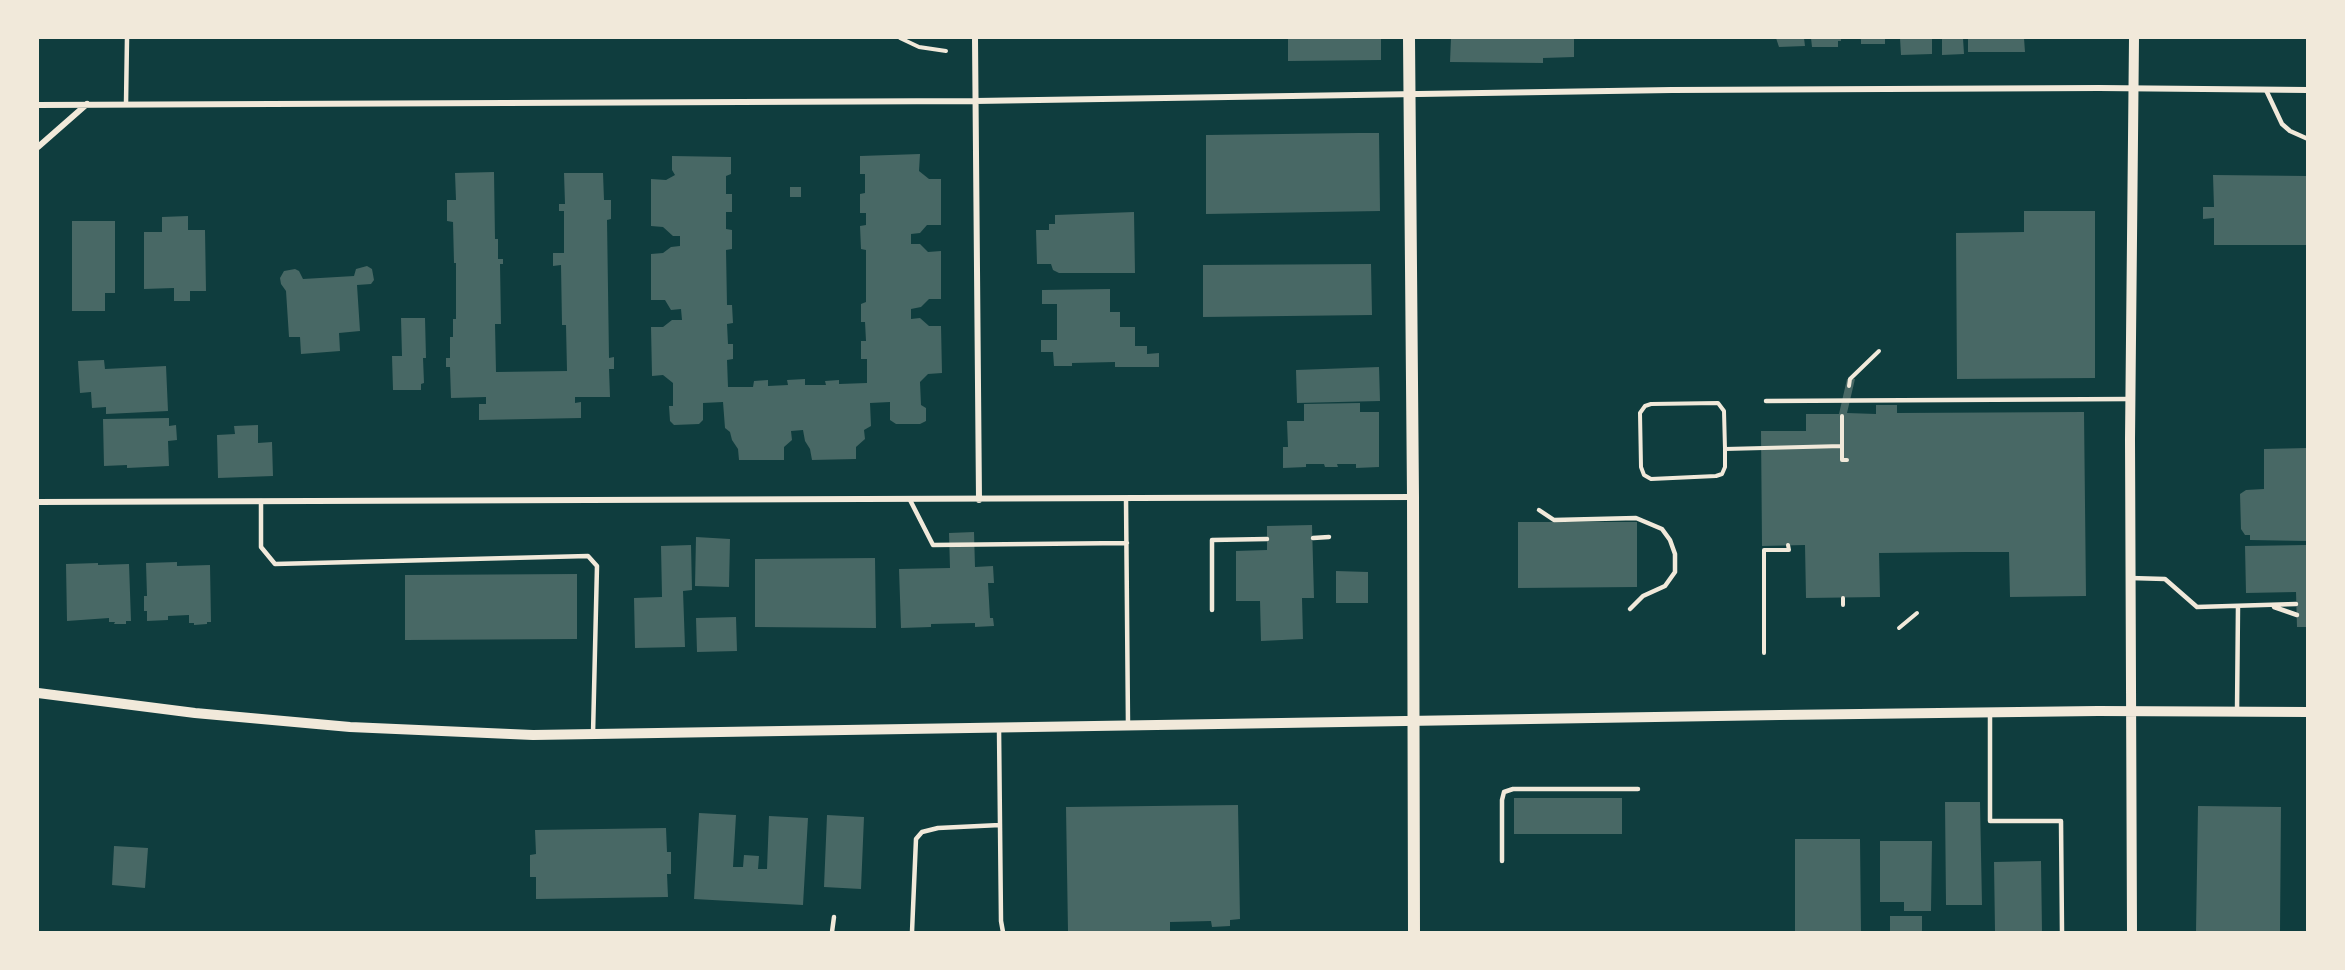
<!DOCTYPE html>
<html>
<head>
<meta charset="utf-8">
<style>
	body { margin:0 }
	#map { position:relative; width:2345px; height:970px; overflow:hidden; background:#0f3d3e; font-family:"Archivo Narrow",sans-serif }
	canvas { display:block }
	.frame { position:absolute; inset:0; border:39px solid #f1e9da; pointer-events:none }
</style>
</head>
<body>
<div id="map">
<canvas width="2345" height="970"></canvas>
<div class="frame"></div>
</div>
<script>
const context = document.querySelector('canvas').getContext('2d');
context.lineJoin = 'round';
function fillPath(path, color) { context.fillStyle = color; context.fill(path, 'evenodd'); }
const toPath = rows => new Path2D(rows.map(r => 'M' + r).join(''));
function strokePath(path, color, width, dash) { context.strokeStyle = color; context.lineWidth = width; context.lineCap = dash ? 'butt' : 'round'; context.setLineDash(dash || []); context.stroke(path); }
fillPath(toPath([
	[1288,38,1381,38,1381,60,1288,61],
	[1451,38,1574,38,1574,57,1543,58,1543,63,1450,62],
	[1776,38,1804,38,1805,46,1779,47],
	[1811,38,1841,38,1841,41,1838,41,1838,47,1812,47],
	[1861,38,1885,38,1885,44,1861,44],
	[1900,38,1932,38,1932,54,1901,55],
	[1942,38,1963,38,1964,54,1942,55],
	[1968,38,2024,38,2025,52,1968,52],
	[1358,133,1379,133,1380,211,1206,214,1206,135],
	[920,154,919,171,929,179,941,179,941,225,927,225,920,233,911,234,911,244,920,244,928,252,941,251,941,299,929,299,921,307,911,309,911,319,920,318,929,326,941,326,942,373,928,374,920,382,921,405,926,408,926,421,920,424,896,424,890,420,890,402,870,403,871,426,864,430,865,439,856,447,856,459,812,460,810,449,805,441,803,430,791,431,792,440,784,447,784,460,739,460,738,449,732,440,730,432,725,428,723,402,703,403,703,420,699,424,674,425,670,421,669,406,673,406,673,383,663,375,652,376,651,327,663,327,672,320,682,320,681,309,671,310,665,300,651,300,651,254,663,253,671,247,680,246,680,236,673,236,663,227,651,226,651,179,666,180,675,175,672,170,672,156,731,157,731,174,726,176,726,194,732,194,732,212,726,212,726,229,732,230,732,249,726,250,727,305,732,305,733,323,727,324,728,344,733,344,733,359,727,360,728,387,753,387,754,381,768,380,768,386,788,385,787,380,805,379,805,385,826,385,825,381,839,380,839,384,867,383,867,359,861,359,861,341,866,341,865,322,861,322,861,304,866,302,866,250,861,249,860,226,866,225,866,213,860,213,860,194,865,193,865,174,860,174,860,156],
	[494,172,495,239,498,239,498,259,503,259,503,264,500,264,501,324,495,324,496,372,567,371,566,325,562,325,561,265,553,266,553,253,564,253,564,211,559,211,559,204,565,204,564,173,603,173,604,200,611,200,611,219,607,220,609,358,614,357,614,369,609,369,610,397,575,397,575,403,581,402,581,418,479,420,479,404,486,404,486,397,451,398,450,367,446,367,446,358,450,358,450,337,453,337,453,319,456,319,456,263,454,263,453,222,447,221,447,200,456,200,455,173],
	[2213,175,2307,176,2307,245,2214,245,2214,218,2203,219,2203,207,2214,207],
	[790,187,801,187,801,197,790,197],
	[2024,211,2095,211,2095,378,1957,379,1956,233,2024,232],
	[1134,212,1135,273,1059,273,1053,270,1051,264,1037,264,1036,230,1049,230,1049,224,1055,224,1055,215],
	[188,216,188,230,205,230,206,291,190,291,190,301,174,301,174,288,144,289,144,232,162,232,162,217],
	[72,221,115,221,115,293,105,293,105,311,72,311],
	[1371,264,1372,315,1203,317,1203,265],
	[367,266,372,269,374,280,371,284,357,285,360,331,339,333,340,351,301,354,300,337,289,337,286,291,281,284,280,278,284,271,295,269,299,271,303,279,354,276,356,269],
	[1110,289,1110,312,1120,312,1120,327,1135,327,1135,346,1147,346,1147,354,1159,353,1159,367,1115,367,1115,362,1072,363,1072,366,1054,366,1053,352,1041,352,1041,340,1057,340,1057,304,1042,304,1042,290],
	[401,318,425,318,426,358,423,358,424,383,421,384,421,390,393,390,392,356,402,356],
	[104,360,105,369,166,366,168,411,106,414,106,407,92,408,91,392,80,393,78,361],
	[1379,367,1380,401,1297,403,1296,370],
	[1847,379,1855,379,1847,413,1876,414,1876,405,1897,405,1897,413,2084,412,2086,596,2010,597,2009,552,1966,552,1879,553,1880,597,1806,598,1805,545,1762,546,1761,431,1806,431,1806,414,1839,414],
	[1360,403,1360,412,1379,412,1379,467,1356,468,1356,464,1337,464,1338,467,1325,467,1324,464,1306,464,1306,467,1283,468,1283,447,1288,447,1287,421,1304,421,1304,404],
	[169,418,169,426,176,425,177,440,168,441,169,466,127,468,127,465,104,466,103,419],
	[258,425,258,443,272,442,273,476,218,478,217,435,235,434,234,426],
	[2307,448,2307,541,2250,540,2250,535,2245,535,2241,529,2240,494,2246,490,2264,489,2264,449],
	[1518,522,1637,522,1637,587,1518,588],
	[1312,525,1314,598,1302,598,1303,639,1261,641,1260,601,1236,601,1236,551,1267,550,1267,526],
	[974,532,975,567,993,566,994,583,988,583,990,618,993,618,994,626,975,627,975,623,931,624,931,627,901,628,899,569,950,568,949,533],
	[696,537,730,539,729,587,695,586],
	[691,545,692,590,683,591,685,647,635,648,634,598,662,597,661,546],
	[2307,545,2307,627,2297,627,2296,592,2246,593,2245,546],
	[875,558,876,628,755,627,755,559],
	[177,562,177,566,210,565,211,622,207,622,207,624,194,625,194,623,189,623,189,615,168,616,168,620,147,621,147,611,144,611,144,596,147,596,146,563],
	[98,563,98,565,129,564,131,621,126,621,126,624,114,624,115,622,109,622,109,618,67,621,66,564],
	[1336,571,1368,572,1368,603,1336,603],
	[577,574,577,639,405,640,405,575],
	[736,617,737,651,697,652,696,618],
	[1514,798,1622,798,1622,834,1514,834],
	[1945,802,1980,802,1982,905,1946,905],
	[1238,805,1240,919,1230,920,1230,926,1212,927,1211,921,1170,922,1170,932,1068,932,1066,807],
	[2198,806,2281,807,2280,932,2196,932],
	[699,813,736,815,733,867,743,867,744,855,759,856,758,869,767,869,769,816,808,818,803,905,694,899],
	[827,815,864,817,861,889,824,887],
	[666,828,667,852,671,852,671,874,667,874,668,897,536,899,536,877,530,877,530,855,536,854,535,830],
	[1795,839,1860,839,1861,932,1795,932],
	[1880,841,1932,841,1931,911,1904,911,1904,902,1880,902],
	[114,846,148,848,145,888,112,885],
	[2041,861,2042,932,1995,932,1994,862],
	[1890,916,1922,916,1922,932,1890,932]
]), '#486865');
strokePath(toPath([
	[900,38,919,47,946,51],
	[1849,386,1850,379,1879,351],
	[1842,416,1842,460,1847,460],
	[1725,449,1725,467,1722,474,1716,476,1651,479,1644,475,1641,467,1640,413,1645,406,1651,404,1718,403,1724,411,1725,449,1842,446],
	[1843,598,1843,605],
	[1899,628,1917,613],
	[1764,653,1764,550,1789,550,1788,545]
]), '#f1e9da', 4);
strokePath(toPath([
	[2266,90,2282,124,2290,131,2308,139],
	[126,104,127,38],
	[1766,401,2130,399],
	[1126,498,1128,725],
	[910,500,933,545,1127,543],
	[261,501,261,547,275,564,588,556,597,566,593,734],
	[1539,510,1554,520,1636,518,1662,529,1670,540,1675,554,1675,572,1665,586,1643,596,1630,609],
	[1313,538,1329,537],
	[2130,578,2165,579,2197,607,2296,604],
	[2274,607,2297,615],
	[1212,610,1212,540,1267,539],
	[2237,712,2238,606],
	[1990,713,1990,821,2061,821,2062,932],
	[999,728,1001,921,1003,932],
	[1502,861,1502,800,1504,792,1513,789,1638,789],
	[832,932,834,917],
	[912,932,916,839,922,832,938,828,1000,825]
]), '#f1e9da', 4.5);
strokePath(toPath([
	[975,38,979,500],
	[38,105,975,101,1672,90,2099,88,2308,90],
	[38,147,87,104],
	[38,502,1413,497]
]), '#f1e9da', 6);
strokePath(toPath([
	[38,693,195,713,350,727,533,735,1780,715,2098,711,2308,712],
	[2132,932,2130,439,2134,38]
]), '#f1e9da', 10);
strokePath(toPath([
	[1409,38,1413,497,1414,932]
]), '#f1e9da', 12);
</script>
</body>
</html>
